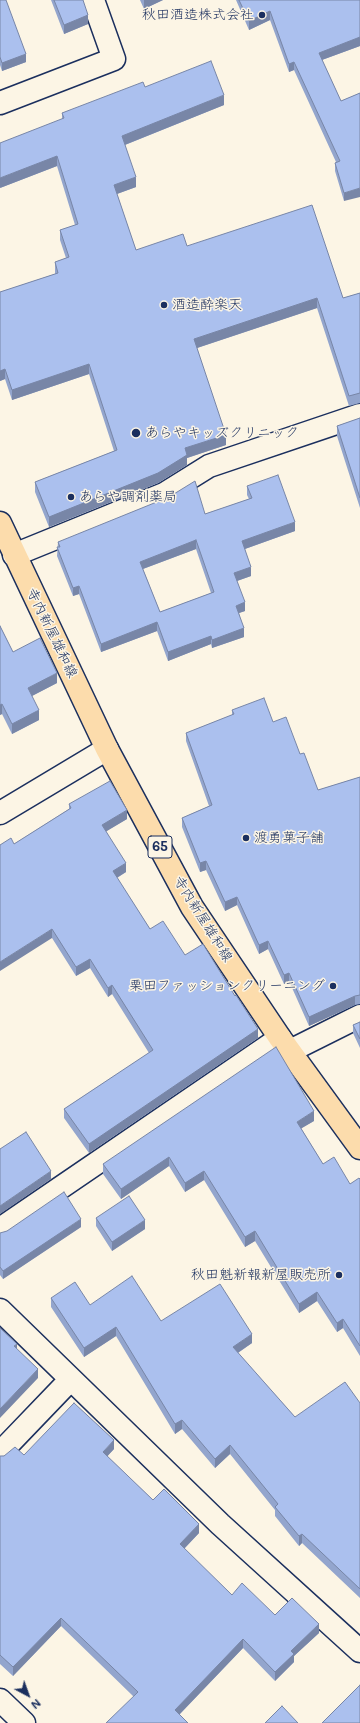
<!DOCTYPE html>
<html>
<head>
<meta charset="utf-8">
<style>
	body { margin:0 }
	#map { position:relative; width:360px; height:1723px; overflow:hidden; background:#fcf5e5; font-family:Mali,sans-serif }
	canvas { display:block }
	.north { position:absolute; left:8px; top:1675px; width:40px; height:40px; -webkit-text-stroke:3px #fcf5e5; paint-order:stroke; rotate:139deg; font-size:11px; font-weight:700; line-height:16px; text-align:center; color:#1b2f5e }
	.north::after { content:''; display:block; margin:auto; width:14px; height:18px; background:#1b2f5e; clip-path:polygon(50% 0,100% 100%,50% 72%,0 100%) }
</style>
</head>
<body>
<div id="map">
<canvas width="360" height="1723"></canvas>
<div class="north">N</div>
</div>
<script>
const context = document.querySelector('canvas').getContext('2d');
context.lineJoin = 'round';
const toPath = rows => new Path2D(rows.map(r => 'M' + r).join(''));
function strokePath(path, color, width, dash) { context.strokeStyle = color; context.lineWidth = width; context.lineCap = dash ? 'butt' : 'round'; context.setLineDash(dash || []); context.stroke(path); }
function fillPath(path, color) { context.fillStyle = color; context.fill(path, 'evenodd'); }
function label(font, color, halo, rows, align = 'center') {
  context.font = font + ' Mali,"Klee One",sans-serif'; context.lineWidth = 3; context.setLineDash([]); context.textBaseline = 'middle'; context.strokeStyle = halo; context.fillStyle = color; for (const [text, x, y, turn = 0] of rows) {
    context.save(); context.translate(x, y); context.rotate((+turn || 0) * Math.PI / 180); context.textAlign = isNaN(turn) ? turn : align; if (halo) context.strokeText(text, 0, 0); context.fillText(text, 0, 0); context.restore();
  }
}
const street = toPath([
	[0,103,114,59,93,0],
	[14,555,164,494,209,466,360,415],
	[0,813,107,749],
	[290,1051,360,1016],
	[0,1229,280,1038],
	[0,1310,220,1524,360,1651],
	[0,1453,71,1379],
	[0,1700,24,1723]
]);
const primary = toPath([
	[0,523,107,749,192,907,280,1038,360,1148]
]);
strokePath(street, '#1b2f5e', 25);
strokePath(primary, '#1b2f5e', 25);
strokePath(street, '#fcf5e5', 22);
strokePath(primary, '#fcdcac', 22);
fillPath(toPath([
	[0,0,26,62,2,71,0,65],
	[51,0,83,0,88,24,64,34],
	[140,0,163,0,144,9],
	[236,0,360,0,360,46,322,60,341,101,360,93,344,201,335,171,335,163,336,162,294,70,289,72,270,20,249,30],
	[145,87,224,105,125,145,136,187,117,194,136,250,187,246,343,298,360,293,360,403,349,406,317,308,197,348,226,445,187,458,187,465,158,483,49,527,35,492,35,482,114,451,89,374,12,400,5,379,0,381,0,292,55,274,55,262,66,258,60,240,60,230,75,225,57,166,0,188,62,119,62,113],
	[360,418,360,508,337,436,337,426],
	[247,486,295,531,245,549,251,576,237,581,245,611,239,613,244,637,212,648,211,644,168,661,157,631,101,652,79,594,73,596,57,556,58,542,205,514,249,499,247,495],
	[196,549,211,593,160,612,143,569],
	[0,626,13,652,57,683,32,696,39,720,12,734,2,714,0,715],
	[232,710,273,722,300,754,318,790,360,777,360,1004,355,1005,309,1026,289,981,284,984,268,949,259,954,237,905,225,911,206,870,200,872,182,827,182,818,209,806,186,741,186,733,232,715],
	[69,804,127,819,106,831,126,872,117,878,150,929,185,955,258,1038,89,1153,64,1118,64,1109,149,1053,112,994,108,997,90,968,76,976,52,938,14,844,69,809],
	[360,1022,360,1048,353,1033,353,1025],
	[314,1121,301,1128,323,1164,350,1184,360,1179,360,1356,343,1328,337,1332,317,1301,299,1313,255,1241,245,1247,204,1180,185,1192,169,1166,121,1199,103,1174,103,1164],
	[96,1218,145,1229,112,1251,96,1226],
	[81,1227,3,1279,0,1275,0,1233],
	[51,1298,90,1305,161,1321,252,1343,238,1353,295,1417,360,1403,360,1598,302,1543,299,1546,275,1516,275,1510,230,1454,215,1468,182,1429,175,1434,116,1336,84,1357,51,1307],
	[114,1449,107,1456,153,1500,199,1533,184,1549,232,1595,275,1615,319,1633,294,1656,294,1662,275,1681,243,1648,180,1714,133,1696,61,1626,13,1676,0,1664,0,1456]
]), '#93a5cd');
fillPath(toPath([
	[144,0,163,0,144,9],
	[270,11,270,20,249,30,249,21],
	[88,15,88,24,64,34,64,25],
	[360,37,360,46,319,61,319,53],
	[26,54,26,62,2,71,2,63],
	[294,62,294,70,289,72,289,64],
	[224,95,224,105,122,146,122,136],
	[57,156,57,166,0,188,0,178],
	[136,177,136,187,114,195,114,185],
	[360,188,360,197,344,201,344,193],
	[317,298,317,308,194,349,194,339],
	[89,364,89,374,12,400,12,390],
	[5,369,5,379,0,381,0,371],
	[226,435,226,445,187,458,187,465,158,483,49,527,49,517,185,448],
	[295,522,295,531,242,550,242,541],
	[196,540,196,549,140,570,140,562],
	[251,567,251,576,234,582,234,573],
	[79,586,79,594,73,596,73,588],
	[245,602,245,611,236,614,236,606],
	[157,622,157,631,101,652,101,644],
	[244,628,244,637,212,648,212,640],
	[211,636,211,644,168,661,168,652],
	[57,673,57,683,28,698,28,688],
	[2,704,2,714,0,715,0,705],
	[39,710,39,720,12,734,12,724],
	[127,810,127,819,102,834,102,825],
	[206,861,206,870,200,872,200,863],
	[126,863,126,872,113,880,113,871],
	[237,897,237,905,225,911,225,902],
	[52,929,52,938,0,971,0,962],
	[268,941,268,949,259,954,259,945],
	[90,959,90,968,76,976,76,967],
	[289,973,289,981,284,984,284,975],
	[112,985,112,994,108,997,108,988],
	[355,996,355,1005,309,1026,309,1017],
	[258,1029,258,1038,89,1153,89,1144],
	[314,1111,314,1121,297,1131,297,1122],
	[169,1157,169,1166,121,1199,121,1189],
	[51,1171,51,1179,0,1214,0,1206],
	[204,1171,204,1180,185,1192,185,1183],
	[81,1219,81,1227,3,1279,3,1271],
	[145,1220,145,1229,112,1251,112,1242],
	[255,1231,255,1241,245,1247,245,1237],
	[317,1292,317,1301,299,1313,299,1304],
	[343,1319,343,1328,337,1332,337,1323],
	[116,1327,116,1336,84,1357,84,1348],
	[252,1334,252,1343,233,1356,233,1347],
	[17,1344,17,1353,14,1346],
	[38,1369,38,1378,0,1418,0,1409],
	[182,1420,182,1429,175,1434,175,1424],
	[114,1440,114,1449,103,1461,103,1452],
	[230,1445,230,1454,215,1468,215,1459],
	[199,1524,199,1533,180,1553,180,1544],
	[302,1534,302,1543,299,1546,299,1536],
	[61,1618,61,1626,13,1676,13,1667],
	[319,1624,319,1633,294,1656,294,1662,275,1681,275,1672,291,1651],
	[243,1639,243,1648,175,1719,175,1710]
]), '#7886a7');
const building = toPath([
	[0,0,6,0,26,54,2,63,0,57,0,0],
	[54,0,83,0,88,15,64,25,54,0],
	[239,0,360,0,360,37,319,53,341,101,360,93,360,188,344,193,335,163,340,161,294,62,289,64,270,11,249,21,239,0],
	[211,61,224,95,122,136,136,177,114,185,136,250,183,234,187,246,312,205,343,298,360,293,360,393,349,396,317,298,194,339,226,435,185,448,187,455,158,473,49,517,35,482,117,450,89,364,12,390,5,369,0,371,0,292,58,273,55,262,69,257,60,230,78,224,57,156,0,178,0,143,64,118,62,113,143,82,145,87,211,61],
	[360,418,360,498,337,426,360,418],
	[278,475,295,522,242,541,251,567,234,573,245,602,236,606,244,628,212,640,211,636,168,652,157,622,101,644,79,586,73,588,57,547,60,547,58,542,169,497,195,481,205,514,252,498,247,486,278,475],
	[196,540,214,592,160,612,140,562,196,540],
	[0,626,13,652,40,638,57,673,28,688,39,710,12,724,2,704,0,705,0,626],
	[264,698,273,722,286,717,300,754,304,753,318,790,360,777,360,995,355,996,309,1017,289,973,284,975,268,941,259,945,237,897,225,902,206,861,200,863,182,818,212,805,186,733,234,714,232,710,264,698],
	[110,781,127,810,102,825,126,863,113,871,150,929,163,921,185,955,203,944,235,996,236,995,258,1029,89,1144,64,1109,153,1050,112,985,108,988,90,959,76,967,52,929,0,962,0,845,11,838,14,844,71,808,69,804,110,781],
	[360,1022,360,1039,353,1025,360,1022],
	[276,1047,314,1111,297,1122,323,1164,334,1157,350,1184,359,1178,360,1179,360,1346,343,1319,337,1323,317,1292,299,1304,255,1231,245,1237,204,1171,185,1183,169,1157,121,1189,103,1164,276,1047],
	[26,1132,51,1171,0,1206,0,1149,26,1132],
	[64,1192,81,1219,3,1271,0,1267,0,1233,7,1231,64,1192],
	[129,1196,145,1220,112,1242,96,1218,129,1196],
	[132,1276,161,1321,220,1284,252,1334,233,1347,295,1417,345,1382,360,1403,360,1589,302,1534,299,1536,275,1507,278,1504,230,1445,215,1459,182,1420,175,1424,116,1327,84,1348,51,1298,75,1282,90,1305,132,1276],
	[0,1328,17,1344,14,1346,38,1369,0,1409,0,1328],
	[74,1403,114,1440,103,1452,153,1500,164,1489,199,1524,180,1544,232,1595,242,1583,275,1615,292,1598,319,1624,291,1651,294,1654,275,1672,243,1639,175,1710,188,1723,106,1723,138,1692,61,1618,13,1667,0,1655,0,1456,4,1456,15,1447,24,1455,74,1403],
	[360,1685,360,1723,322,1723,360,1685],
	[282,1706,298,1723,265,1723,282,1706]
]);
fillPath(building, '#abc0ee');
strokePath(building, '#7886a7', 1);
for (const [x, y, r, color] of [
	[262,15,4,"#1b2f5e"],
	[164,305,4,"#1b2f5e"],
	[136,433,5,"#1b2f5e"],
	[71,497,4,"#1b2f5e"],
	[246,838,4,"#1b2f5e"],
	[333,986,4,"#1b2f5e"],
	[339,1275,4,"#1b2f5e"]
]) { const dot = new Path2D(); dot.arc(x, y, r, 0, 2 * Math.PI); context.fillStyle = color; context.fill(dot); strokePath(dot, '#fcf5e5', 1.5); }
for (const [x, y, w] of [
	[160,847,24]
]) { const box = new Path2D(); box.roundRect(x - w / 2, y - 11, w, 22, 3); context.fillStyle = '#fcf5e5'; context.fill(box); strokePath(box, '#1b2f5e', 1); }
label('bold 13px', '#1b2f5e', null, [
	["65",160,847]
]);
label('14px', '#1b2f5e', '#fcf5e5', [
	["秋田酒造株式会社",254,15,"right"],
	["酒造酔楽天",172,305],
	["あらやキッズクリニック",145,433],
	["あらや調剤薬局",79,497],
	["渡勇菓子舗",254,838],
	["栗田ファッションクリーニング",325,986,"right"],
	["秋田魁新報新屋販売所",331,1275,"right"]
], 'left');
label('14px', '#1b2f5e', '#fcf5e5', [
	["寺内新屋雄和線",52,633,64],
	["寺内新屋雄和線",203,919,58]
]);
</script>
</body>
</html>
